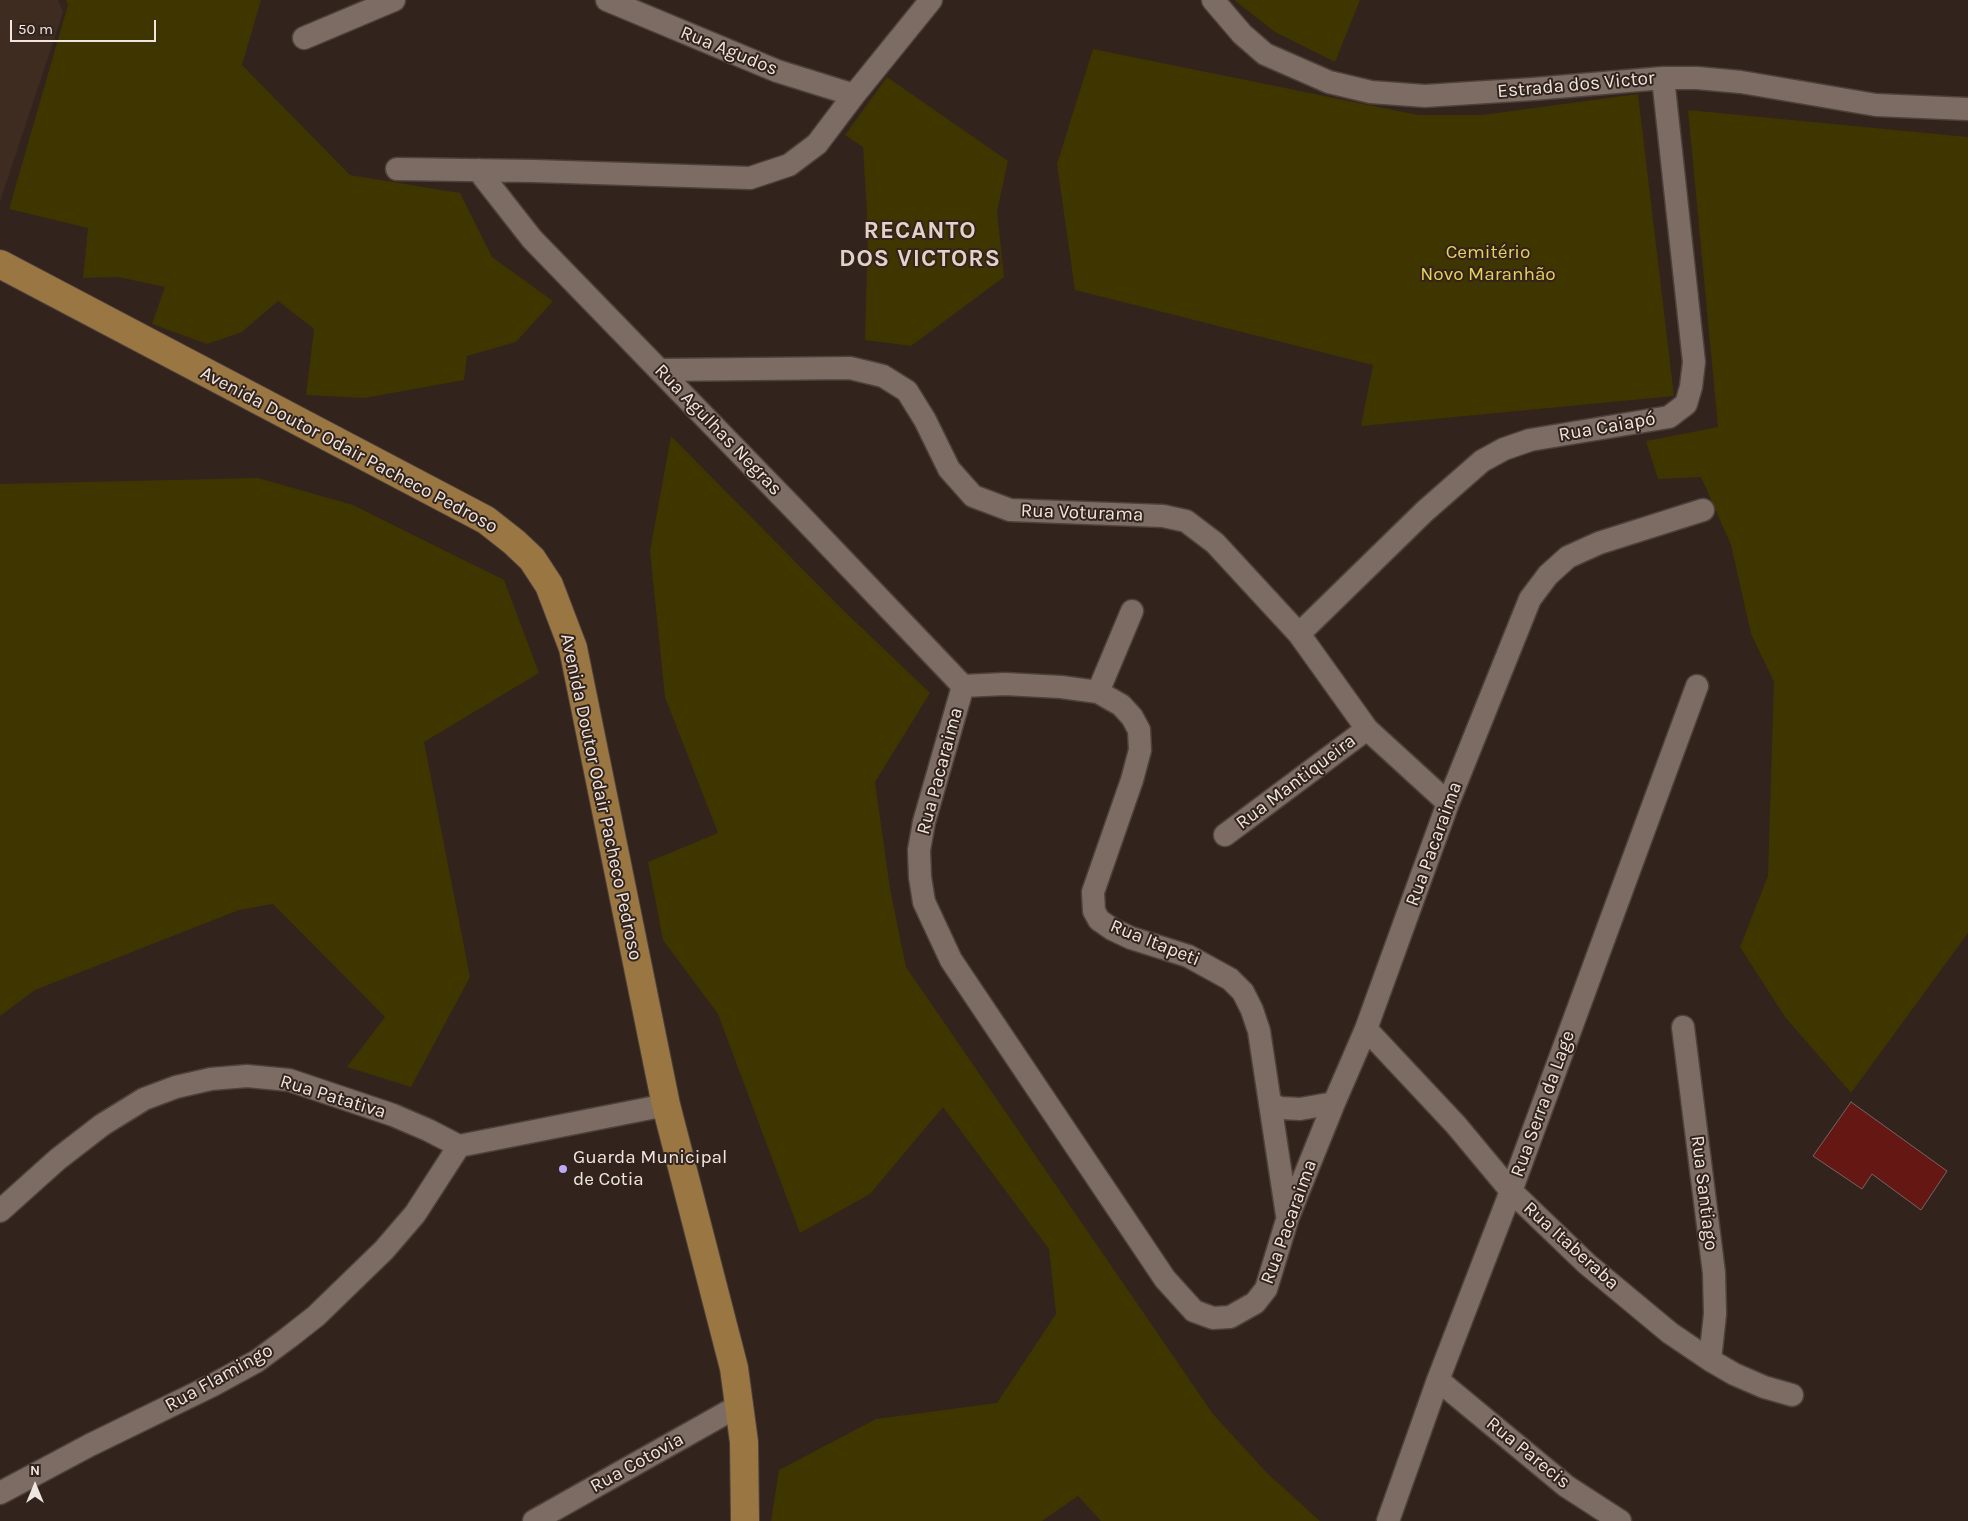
<!DOCTYPE html>
<html>
<head>
<meta charset="utf-8">
<style>
	body { margin:0 }
	#map { position:relative; width:1968px; height:1521px; overflow:hidden; background:#32241c; font-family:Karla,sans-serif }
	canvas { display:block }
	.north { position:absolute; left:10px; top:1461px; width:50px; height:50px; -webkit-text-stroke:4px #32241c; paint-order:stroke; rotate:0deg; font-size:14px; font-weight:700; line-height:20px; text-align:center; color:#f0e6e1 }
	.north::after { content:''; display:block; margin:auto; width:18px; height:22px; background:#f0e6e1; clip-path:polygon(50% 0,100% 100%,50% 72%,0 100%) }
	.scale { position:absolute; left:10px; top:20px; width:146px; height:22px; box-sizing:border-box; border:2px solid #f0e6e1; border-top:0; padding-left:6px; font-size:15px; line-height:18px; white-space:nowrap; color:#f0e6e1; -webkit-text-stroke:4px #32241c; paint-order:stroke }
</style>
</head>
<body>
<div id="map">
<canvas width="1968" height="1521"></canvas>
<div class="north">N</div>
<div class="scale">50 m</div>
</div>
<script>
const context = document.querySelector('canvas').getContext('2d');
context.lineJoin = 'round';
function fillPath(path, color) { context.fillStyle = color; context.fill(path, 'evenodd'); }
const toPath = rows => new Path2D(rows.map(r => 'M' + r).join(''));
function strokePath(path, color, width, dash) { context.strokeStyle = color; context.lineWidth = width; context.lineCap = dash ? 'butt' : 'round'; context.setLineDash(dash || []); context.stroke(path); }
function label(font, color, halo, rows, align = 'center') {
  context.font = font + ' Karla,sans-serif'; context.lineWidth = 4; context.setLineDash([]); context.textBaseline = 'middle'; context.strokeStyle = halo; context.fillStyle = color; for (const [text, x, y, turn = 0] of rows) {
    context.save(); context.translate(x, y); context.rotate((+turn || 0) * Math.PI / 180); context.textAlign = isNaN(turn) ? turn : align; if (halo) context.strokeText(text, 0, 0); context.fillText(text, 0, 0); context.restore();
  }
}
fillPath(toPath([
	[0,0,58,0,63,12,0,201]
]), '#3f2c20');
fillPath(toPath([
	[66,0,261,0,242,65,350,175,460,193,492,257,553,301,516,342,467,356,464,380,364,398,306,395,314,329,278,301,242,332,207,344,152,324,165,287,118,277,83,278,88,228,9,209,68,5],
	[1234,0,1360,0,1335,62,1275,32],
	[1093,49,1418,115,1482,115,1638,94,1674,396,1361,426,1373,365,1075,290,1057,164],
	[887,77,1008,161,997,211,1004,277,911,346,865,340,868,230,863,147,845,135],
	[1688,110,1968,137,1968,933,1851,1093,1785,1017,1740,947,1768,876,1774,682,1751,634,1731,545,1701,477,1658,479,1646,441,1718,427],
	[671,436,841,608,930,693,875,782,890,889,906,967,1213,1414,1267,1473,1320,1521,1101,1521,1078,1496,1042,1521,771,1521,779,1470,876,1419,997,1403,1056,1314,1049,1249,943,1107,870,1194,800,1233,718,1014,663,940,648,862,718,833,665,697,650,551],
	[258,478,353,505,504,580,539,673,424,742,470,977,411,1087,347,1067,385,1017,273,904,239,910,35,990,0,1016,0,484]
]), '#3e3501');
const building = toPath([
	[1851,1102,1947,1171,1921,1210,1872,1174,1862,1189,1813,1156,1851,1102]
]);
fillPath(building, '#651813');
strokePath(building, '#776461', 1);
const minor = toPath([
	[607,0,777,71,854,95],
	[1213,0,1242,34,1265,54,1329,82,1371,92,1425,96,1533,89,1663,78,1697,78,1741,82,1876,105,1968,109],
	[304,38,394,0],
	[397,169,534,171,750,178,789,165,817,144,854,95,931,0],
	[478,170,532,239,799,514,963,686],
	[659,370,850,368,883,376,907,391,925,420,949,469,973,496,1010,510,1163,516,1186,521,1215,543,1299,634,1367,729,1448,803],
	[1299,634,1425,511,1482,461,1504,449,1530,440,1669,417,1686,404,1691,387,1694,362,1663,78],
	[963,686,924,822,919,850,920,877,924,902,951,960,1165,1279,1194,1311,1213,1318,1230,1317,1255,1303,1266,1289,1288,1217,1334,1103,1366,1029,1448,803,1530,599,1548,575,1568,557,1599,543,1703,510],
	[963,686,1005,684,1061,687,1098,692,1121,705,1132,717,1139,730,1140,750,1132,780,1093,892,1094,911,1099,920,1112,929,1131,938,1188,956,1230,979,1243,992,1252,1010,1259,1031,1287,1215],
	[1098,692,1132,611],
	[1225,835,1367,729],
	[1683,1027,1714,1273,1715,1314,1710,1360],
	[1366,1029,1456,1125,1511,1191,1587,1264,1670,1333,1710,1360,1734,1374,1764,1387,1792,1395],
	[1270,1104,1281,1108,1300,1109,1334,1103],
	[0,1211,58,1159,102,1125,144,1099,176,1087,211,1079,247,1076,289,1080,393,1115,428,1130,459,1146,666,1105],
	[1438,1380,1566,1486,1620,1521],
	[0,1493,90,1445,213,1385,257,1361,288,1338,316,1316,384,1250,415,1214,459,1146],
	[534,1521,740,1405],
	[1388,1521,1438,1380,1511,1191,1697,686]
]);
const major = toPath([
	[0,264,486,520,514,542,532,559,549,585,573,648,666,1105,734,1368,744,1442,745,1521]
]);
strokePath(minor, '#4d413b', 25);
strokePath(major, '#4d413b', 30);
strokePath(minor, '#7c6c63', 22);
strokePath(major, '#9a7643', 28);
for (const [x, y, r, color] of [
	[563,1169,5,"#bda9f5"]
]) { const dot = new Path2D(); dot.arc(x, y, r, 0, 2 * Math.PI); context.fillStyle = color; context.fill(dot); strokePath(dot, '#32241c', 2); }
label('19px', '#f0e6e1', '#32241c', [
	["Rua Agudos",729,51,22],
	["Estrada dos Victor",1576,85,-5],
	["Rua Caiapó",1607,427,-10],
	["Rua Agulhas Negras",718,430,46],
	["Avenida Doutor Odair Pacheco Pedroso",349,450,28],
	["Rua Voturama",1082,513,2],
	["Rua Pacaraima",940,771,-75],
	["Rua Mantiqueira",1296,782,-37],
	["Avenida Doutor Odair Pacheco Pedroso",601,797,78],
	["Rua Pacaraima",1434,844,-70],
	["Rua Itapeti",1155,943,22],
	["Rua Patativa",333,1097,17],
	["Rua Serra da Lage",1543,1104,-70],
	["Rua Santiago",1704,1193,83],
	["Rua Pacaraima",1289,1222,-70],
	["Rua Itaberaba",1571,1246,42],
	["Rua Flamingo",219,1378,-29],
	["Rua Parecis",1528,1453,39],
	["Rua Cotovia",637,1463,-29]
]);
label('19px', '#e9d158', '#32241c', [
	["Cemitério",1488,253],
	["Novo Maranhão",1488,275]
]);
label('19px', '#f0e6e1', '#32241c', [
	["Guarda Municipal",573,1158],
	["de Cotia",573,1180]
], 'left');
context.letterSpacing = '1px';
label('bold 24px', '#e4d1c7', '#32241c', [
	["RECANTO",920,231],
	["DOS VICTORS",920,259]
]);
context.letterSpacing = '0px';
</script>
</body>
</html>
